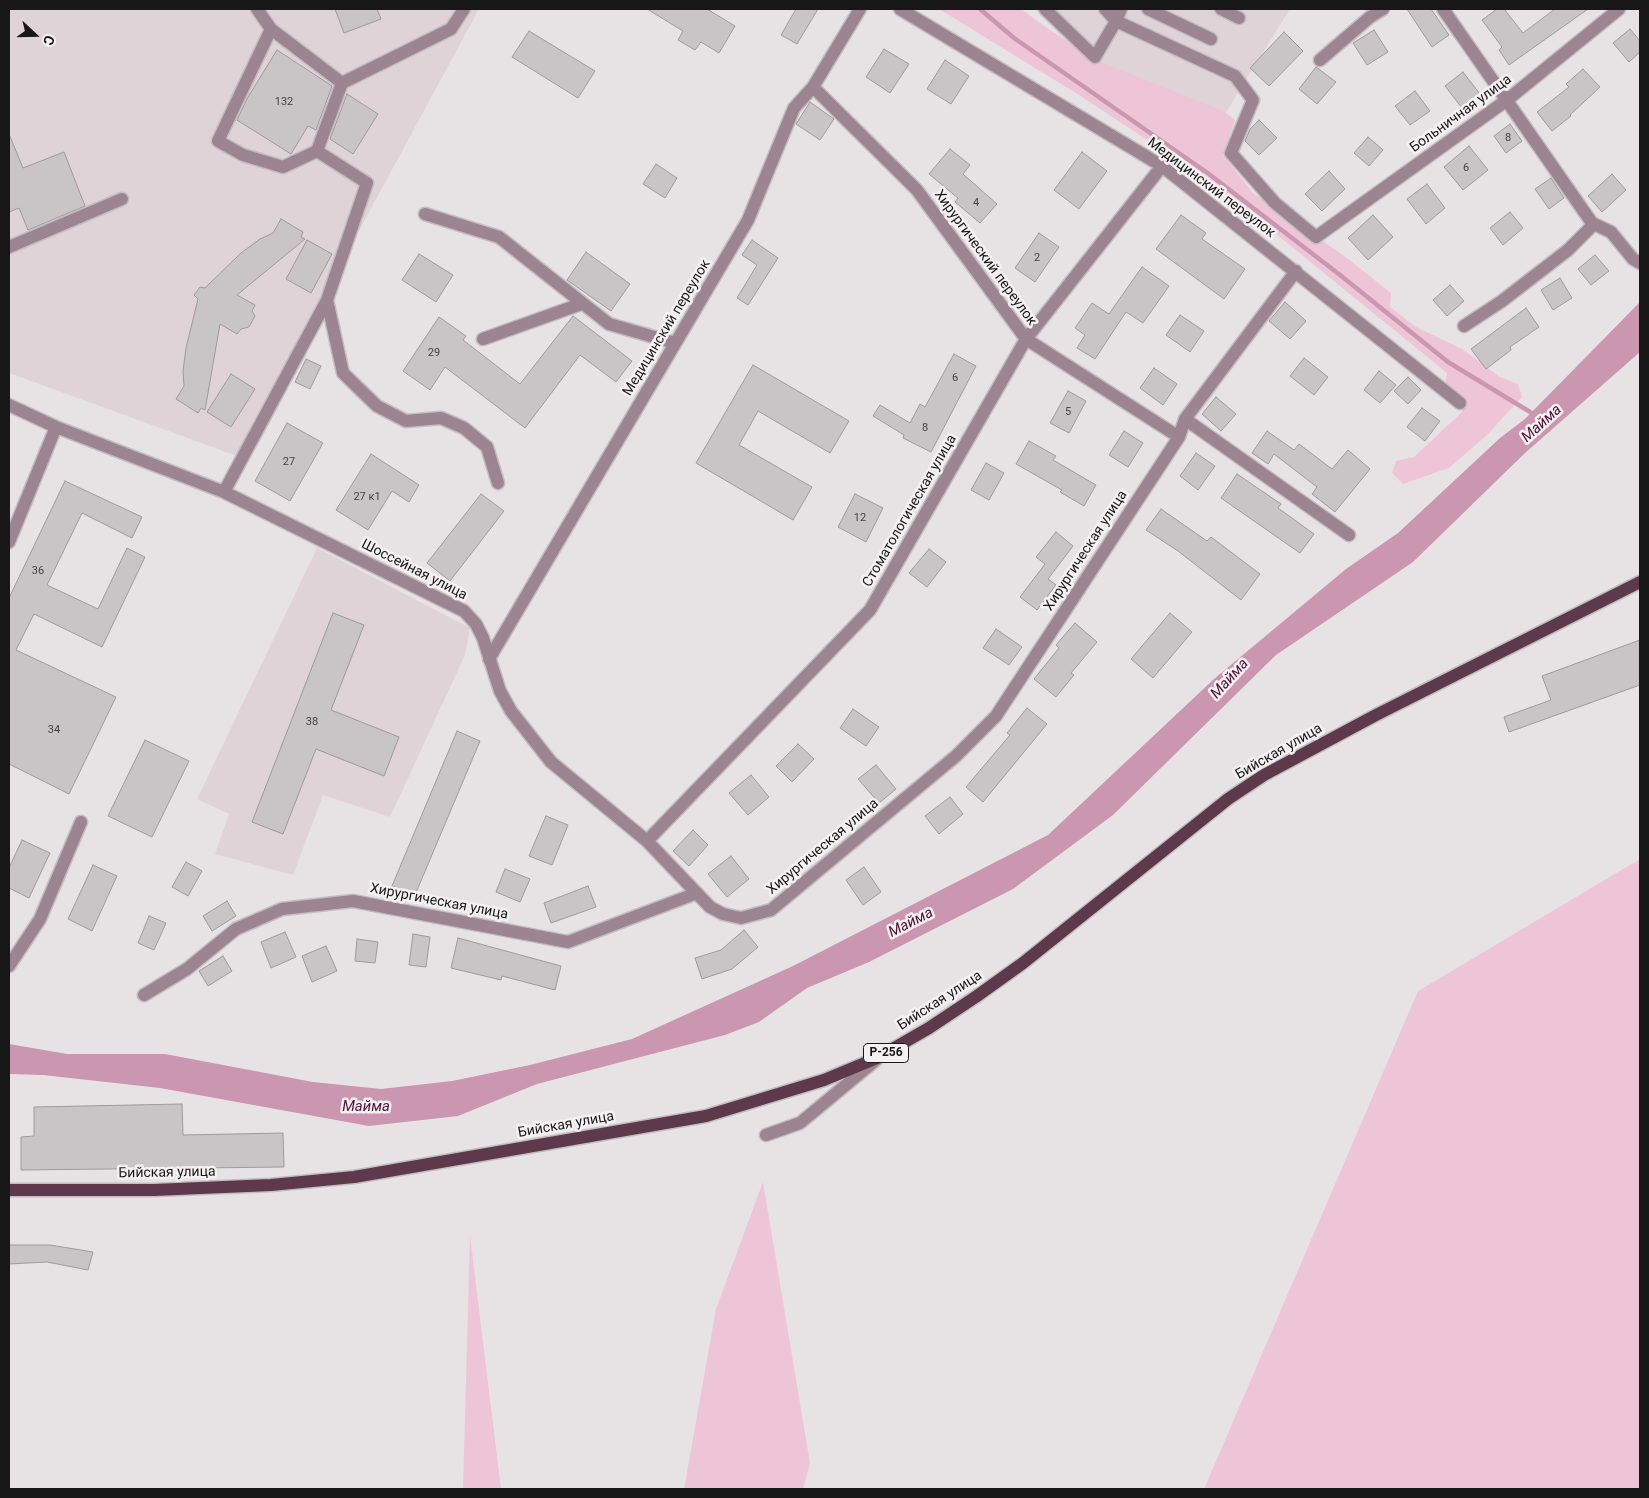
<!DOCTYPE html>
<html>
<head>
<meta charset="utf-8">
<style>
	body { margin:0 }
	#map { position:relative; width:1649px; height:1498px; overflow:hidden; background:#e7e3e5; font-family:Roboto,sans-serif }
	canvas { display:block }
	.frame { position:absolute; inset:0; border:10px solid #181717; pointer-events:none }
	.north { position:absolute; left:10px; top:10px; width:50px; height:50px; -webkit-text-stroke:4px #f5f1f2; paint-order:stroke; rotate:111deg; font-size:14px; font-weight:700; line-height:20px; text-align:center; color:#181717 }
	.north::after { content:''; display:block; margin:auto; width:18px; height:22px; background:#181717; clip-path:polygon(50% 0,100% 100%,50% 72%,0 100%) }
</style>
</head>
<body>
<div id="map">
<canvas width="1649" height="1498"></canvas>
<div class="frame"></div>
<div class="north">С</div>
</div>
<script>
const context = document.querySelector('canvas').getContext('2d');
context.lineJoin = 'round';
function fillPath(path, color) { context.fillStyle = color; context.fill(path, 'evenodd'); }
const toPath = rows => new Path2D(rows.map(r => 'M' + r).join(''));
function strokePath(path, color, width, dash) { context.strokeStyle = color; context.lineWidth = width; context.lineCap = dash ? 'butt' : 'round'; context.setLineDash(dash || []); context.stroke(path); }
function label(font, color, halo, rows, align = 'center') {
  context.font = font + ' Roboto,sans-serif'; context.lineWidth = 5; context.setLineDash([]); context.textBaseline = 'middle'; context.strokeStyle = halo; context.fillStyle = color; for (const [text, x, y, turn = 0] of rows) {
    context.save(); context.translate(x, y); context.rotate((+turn || 0) * Math.PI / 180); context.textAlign = isNaN(turn) ? turn : align; if (halo) context.strokeText(text, 0, 0); context.fillText(text, 0, 0); context.restore();
  }
}
fillPath(toPath([
	[9,9,479,9,237,456,9,373],
	[1040,9,1290,9,1220,122,1094,69],
	[317,548,470,628,465,655,390,817,323,795,293,875,215,854,229,814,197,799]
]), '#dfd3d8');
fillPath(toPath([
	[939,9,1021,9,1050,30,1103,63,1223,111,1235,120,1223,155,1253,193,1347,258,1391,293,1390,307,1416,327,1462,349,1500,377,1518,384,1522,397,1487,435,1449,468,1403,484,1392,473,1396,461,1414,457,1463,411,1445,385,1447,373,1217,186,1079,95],
	[1640,859,1640,1489,1204,1489,1418,991],
	[763,1182,810,1463,803,1489,684,1489,716,1309],
	[470,1236,501,1489,463,1489]
]), '#eec5d7');
fillPath(toPath([
	[1640,302,1640,352,1525,453,1413,562,1276,655,1113,815,1013,889,869,962,807,988,759,1022,725,1035,537,1084,458,1116,369,1126,160,1088,43,1075,9,1074,9,1044,67,1054,165,1054,313,1082,381,1089,452,1081,530,1065,632,1039,793,966,1048,835,1214,679,1346,569,1398,533,1500,438,1525,419]
]), '#cb96af');
strokePath(toPath([
	[980,9,1014,38,1209,174,1340,275,1448,362,1535,415]
]), '#cb96af', 4.5);
const building = toPath([
	[335,9,377,9,381,19,344,33,335,9],
	[647,9,707,9,735,26,719,53,701,42,695,50,678,40,683,31,647,9],
	[796,9,818,9,797,44,781,35,796,9],
	[1407,9,1431,9,1449,35,1432,47,1407,9],
	[1497,9,1504,9,1523,33,1555,9,1588,9,1509,65,1499,50,1502,47,1482,20,1497,9],
	[1630,29,1640,41,1640,52,1629,62,1613,43,1630,29],
	[1374,30,1388,52,1367,65,1353,43,1374,30],
	[529,31,595,71,578,98,512,57,529,31],
	[1284,32,1303,51,1269,86,1250,68,1284,32],
	[884,49,909,64,890,93,866,77,884,49],
	[277,50,332,86,316,130,308,126,291,154,237,120,248,97,277,50],
	[945,60,969,76,951,104,927,89,945,60],
	[1316,67,1336,82,1317,104,1299,89,1316,67],
	[1583,69,1600,87,1570,115,1571,116,1552,131,1537,112,1569,87,1566,84,1583,69],
	[1463,72,1480,94,1462,108,1445,86,1463,72],
	[1415,91,1430,111,1410,125,1395,106,1415,91],
	[347,94,378,114,353,154,330,139,347,94],
	[810,102,834,119,820,140,796,124,810,102],
	[1259,120,1277,138,1259,155,1245,141,1250,129,1259,120],
	[1510,124,1522,141,1506,153,1494,136,1510,124],
	[9,134,23,168,64,152,85,206,28,230,19,208,9,212,9,134],
	[1368,137,1383,150,1369,166,1354,153,1368,137],
	[1469,146,1488,170,1463,190,1444,167,1469,146],
	[950,149,970,165,963,174,997,204,980,223,955,202,958,198,929,174,950,149],
	[1082,152,1107,171,1079,209,1054,190,1082,152],
	[656,164,677,178,665,198,643,184,656,164],
	[1329,171,1345,189,1322,211,1305,194,1329,171],
	[1612,174,1626,190,1602,212,1588,196,1612,174],
	[1551,178,1564,198,1549,209,1535,189,1551,178],
	[1427,184,1445,208,1426,224,1407,199,1427,184],
	[1510,212,1523,228,1503,245,1490,228,1510,212],
	[1181,215,1206,233,1202,239,1245,269,1224,299,1156,249,1181,215],
	[1373,215,1393,237,1368,260,1348,238,1373,215],
	[281,219,303,232,301,237,305,239,237,295,255,305,252,311,255,316,249,327,241,329,237,334,220,324,205,410,201,408,198,413,176,399,184,386,183,371,186,348,198,299,194,295,200,287,205,288,241,253,260,239,273,233,281,219],
	[1039,233,1059,247,1035,282,1015,268,1039,233],
	[307,240,332,254,311,293,286,279,307,240],
	[752,240,778,258,748,305,737,298,757,265,742,255,752,240],
	[586,252,630,284,611,311,567,280,586,252],
	[419,254,453,275,436,302,402,280,419,254],
	[1595,255,1609,271,1591,285,1578,269,1595,255],
	[1142,267,1169,286,1143,323,1126,312,1095,359,1077,348,1085,335,1075,328,1092,303,1109,314,1142,267],
	[1560,278,1572,298,1553,310,1541,290,1560,278],
	[1450,285,1464,301,1447,316,1433,300,1450,285],
	[1285,302,1306,321,1290,339,1269,321,1285,302],
	[1526,308,1539,327,1510,347,1511,350,1486,369,1471,349,1526,308],
	[1180,315,1204,331,1190,352,1166,335,1180,315],
	[573,316,632,361,616,382,580,355,525,428,445,367,430,390,403,371,439,317,466,336,463,340,520,384,573,316],
	[954,354,976,366,931,452,903,438,904,435,873,416,880,405,910,423,920,404,925,407,954,354],
	[1304,358,1328,377,1314,395,1290,376,1304,358],
	[306,359,321,366,310,389,295,382,306,359],
	[753,365,849,421,830,453,758,411,739,445,812,487,793,520,696,463,753,365],
	[1154,368,1177,384,1163,405,1140,388,1154,368],
	[1379,371,1396,385,1380,403,1364,390,1379,371],
	[231,374,255,389,231,427,207,412,231,374],
	[1408,377,1421,390,1408,404,1394,391,1408,377],
	[1068,391,1086,401,1069,433,1050,423,1068,391],
	[1216,397,1236,414,1221,431,1202,414,1216,397],
	[1422,408,1440,421,1425,441,1407,427,1422,408],
	[287,423,323,443,290,501,255,481,287,423],
	[1124,431,1143,443,1128,467,1109,455,1124,431],
	[1267,431,1294,450,1299,444,1332,469,1348,450,1370,469,1335,512,1312,494,1317,487,1274,454,1268,464,1252,453,1267,431],
	[1029,441,1056,456,1053,460,1096,485,1084,506,1060,492,1062,490,1016,464,1029,441],
	[1196,453,1215,466,1198,490,1180,476,1196,453],
	[371,454,419,485,409,502,392,491,368,530,336,510,371,454],
	[986,463,1004,473,989,500,971,490,986,463],
	[1237,474,1281,504,1278,508,1314,534,1300,553,1221,498,1237,474],
	[65,481,142,517,132,538,82,513,47,585,98,609,127,548,145,557,102,647,34,614,16,650,116,697,69,794,9,764,9,598,65,481],
	[481,494,504,511,450,581,427,563,481,494],
	[855,494,883,508,866,542,838,527,855,494],
	[1161,509,1207,541,1211,537,1260,574,1241,600,1178,551,1146,530,1161,509],
	[1056,532,1073,546,1048,579,1056,585,1037,610,1020,597,1045,564,1036,557,1056,532],
	[929,549,946,562,927,587,909,573,929,549],
	[333,613,364,625,331,710,399,737,384,776,316,749,283,834,252,822,333,613],
	[1170,613,1192,632,1153,678,1131,659,1170,613],
	[1075,623,1097,642,1071,673,1074,675,1056,697,1034,679,1059,648,1056,645,1075,623],
	[996,629,1022,647,1009,665,983,648,996,629],
	[1640,640,1640,685,1509,732,1504,717,1551,700,1542,676,1640,640],
	[1027,708,1047,724,983,802,966,787,1010,735,1007,733,1027,708],
	[853,709,879,727,866,746,840,728,853,709],
	[457,731,480,741,415,895,392,886,457,731],
	[145,740,189,761,152,837,108,816,145,740],
	[798,744,814,759,792,782,776,766,798,744],
	[876,765,896,789,879,803,858,779,876,765],
	[751,775,769,797,748,815,729,793,751,775],
	[950,797,963,814,939,834,925,816,950,797],
	[546,816,568,825,552,865,529,856,546,816],
	[693,830,708,845,689,866,673,851,693,830],
	[22,840,50,853,29,898,9,888,9,868,22,840],
	[731,856,749,879,727,897,708,874,731,856],
	[186,862,202,871,188,896,172,887,186,862],
	[93,865,117,876,92,931,68,919,93,865],
	[864,867,881,892,863,905,846,880,864,867],
	[505,869,530,879,520,902,496,892,505,869],
	[588,886,596,907,551,923,544,903,588,886],
	[227,901,236,916,212,931,203,916,227,901],
	[149,916,166,923,154,950,138,943,149,916],
	[744,930,758,947,732,969,702,979,695,958,721,950,744,930],
	[285,932,296,957,271,968,261,942,285,932],
	[413,934,430,937,426,967,409,965,413,934],
	[458,938,561,966,555,990,502,976,501,980,451,968,458,938],
	[357,939,378,942,375,963,355,961,357,939],
	[326,946,337,971,312,982,302,956,326,946],
	[223,956,232,971,208,986,199,971,223,956],
	[182,1104,183,1135,283,1133,284,1167,21,1170,21,1137,34,1136,34,1107,182,1104],
	[9,1245,50,1245,93,1252,88,1270,47,1262,9,1264,9,1245]
]);
fillPath(building, '#c9c5c6');
strokePath(building, '#9d9a9b', 1);
const minor = toPath([
	[257,9,271,29],
	[900,9,1162,166,1460,403],
	[1045,9,1095,57,1116,21,1105,9],
	[1121,9,1116,21,1235,76,1253,100,1231,153,1275,203,1316,237,1507,100,1619,9],
	[1148,9,1211,39],
	[1221,9,1239,18],
	[1443,9,1592,223,1611,232,1633,259,1640,263],
	[1320,60,1370,17,1383,9],
	[342,83,451,29,464,9],
	[813,87,917,190,1026,339,1179,437],
	[425,214,499,237,609,324,675,343],
	[9,247,122,199],
	[327,300,343,373,377,406,406,421,441,418,464,428,487,447,498,483],
	[1464,326,1502,301,1568,250,1594,224],
	[483,339,581,304],
	[9,405,56,427,224,492,464,611,476,624,483,638,500,691,511,711,551,762,647,841,710,907,723,914,741,918,771,910,956,756,996,716,1179,437,1185,419,1296,271],
	[1185,419,1349,535],
	[224,492,327,300,367,183,317,151,283,167,243,155,218,141,271,29,342,83,317,151],
	[9,542,56,427],
	[489,659,748,220,794,108,813,87,860,9],
	[647,841,870,610,1026,339,1162,166],
	[9,966,40,919,81,822],
	[144,995,187,969,236,929,282,909,353,901,568,942,697,893],
	[766,1135,800,1123,876,1060]
]);
const major = toPath([
	[9,1190,154,1190,271,1185,354,1177,706,1116,824,1080,877,1058,929,1028,977,996,1023,963,1228,799,1264,775,1376,715,1640,582]
]);
strokePath(minor, '#c2bec0', 15);
strokePath(major, '#c2bec0', 15);
strokePath(minor, '#9c8590', 12);
strokePath(major, '#5e394b', 12);
label('11px', '#444243', null, [
	["132",284,102],
	["8",1508,138],
	["6",1466,168],
	["4",976,203],
	["2",1037,258],
	["29",434,353],
	["6",955,378],
	["5",1068,412],
	["8",925,428],
	["27",289,462],
	["27 к1",367,497],
	["12",860,518],
	["36",38,571],
	["38",312,722],
	["34",54,730]
]);
for (const [x, y, w] of [
	[886,1053,45]
]) { const box = new Path2D(); box.roundRect(x - w / 2, y - 9.5, w, 19, 4); context.fillStyle = '#f5f1f2'; context.fill(box); strokePath(box, '#181717', 1); }
label('bold 12px', '#181717', null, [
	["Р-256",886,1053]
]);
label('14px', '#181717', '#f5f1f2', [
	["Больничная улица",1461,114,-36],
	["Медицинский переулок",1211,188,37],
	["Хирургический переулок",985,258,54],
	["Медицинский переулок",667,328,-59],
	["Стоматологическая улица",910,511,-60],
	["Хирургическая улица",1086,551,-57],
	["Шоссейная улица",414,570,27],
	["Бийская улица",1279,752,-30],
	["Хирургическая улица",823,847,-40],
	["Хирургическая улица",439,902,11],
	["Бийская улица",940,1001,-33],
	["Бийская улица",566,1125,-10],
	["Бийская улица",167,1173,-1]
]);
label('italic 15px', '#4f1135', '#f5f1f2', [
	["Майма",1542,424,-42],
	["Майма",1230,679,-48],
	["Майма",911,923,-27],
	["Майма",366,1107]
]);
</script>
</body>
</html>
